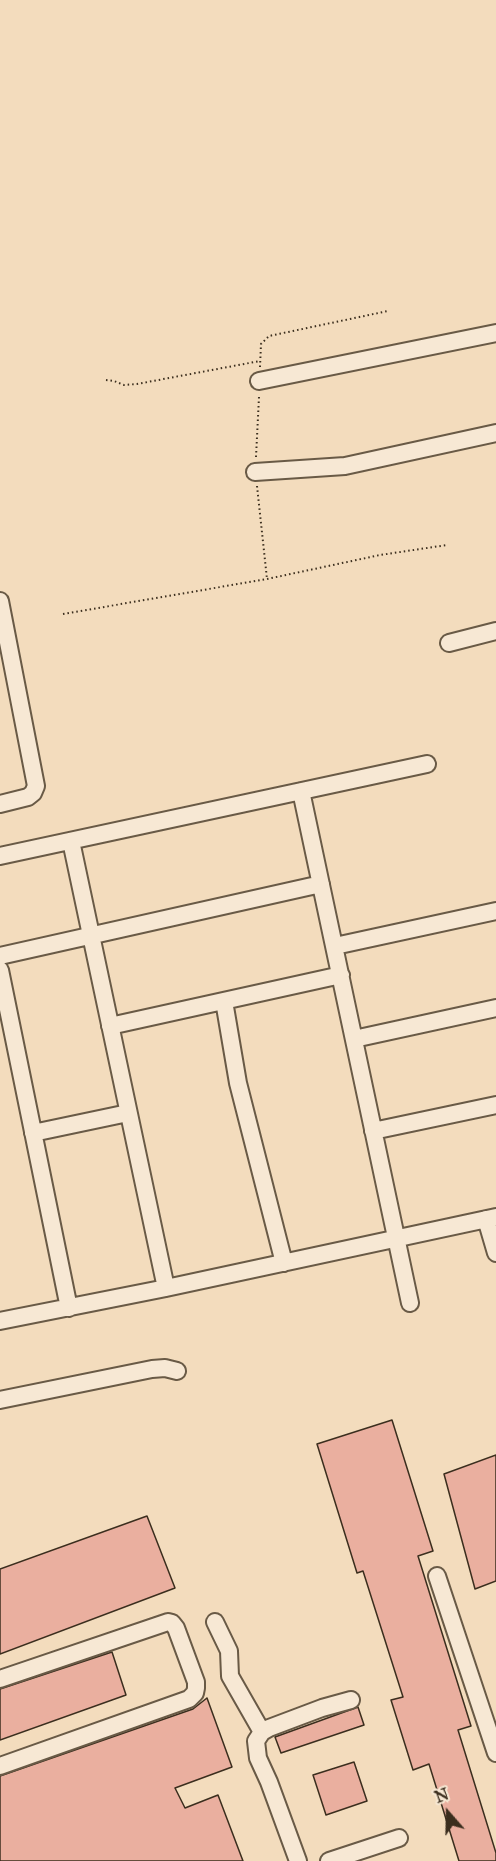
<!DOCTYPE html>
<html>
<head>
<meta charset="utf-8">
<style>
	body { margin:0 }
	#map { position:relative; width:496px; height:1861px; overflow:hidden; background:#f3dcbd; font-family:"IM FELL Great Primer",serif }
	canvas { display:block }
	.north { position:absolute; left:418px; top:1783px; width:60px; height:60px; -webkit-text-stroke:4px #f7e8d4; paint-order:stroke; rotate:340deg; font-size:16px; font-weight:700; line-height:24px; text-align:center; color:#3b2e1e }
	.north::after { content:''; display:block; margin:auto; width:21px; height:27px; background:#3b2e1e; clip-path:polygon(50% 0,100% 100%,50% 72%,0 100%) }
</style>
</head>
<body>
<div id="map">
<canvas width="496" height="1861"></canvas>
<div class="north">N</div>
</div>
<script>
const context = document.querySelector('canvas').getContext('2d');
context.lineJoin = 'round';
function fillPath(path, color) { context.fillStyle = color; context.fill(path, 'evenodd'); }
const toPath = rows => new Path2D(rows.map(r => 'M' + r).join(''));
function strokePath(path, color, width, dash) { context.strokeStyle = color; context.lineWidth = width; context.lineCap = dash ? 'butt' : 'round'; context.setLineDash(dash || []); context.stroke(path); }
const building = toPath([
	[392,1420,433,1551,418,1556,471,1726,458,1730,496,1853,496,1861,459,1861,429,1764,413,1770,391,1700,403,1697,363,1571,357,1573,317,1444,392,1420],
	[496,1455,496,1581,475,1589,444,1474,496,1455],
	[147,1516,175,1588,0,1654,0,1569,147,1516],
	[112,1652,126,1695,0,1740,0,1689,112,1652],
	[207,1698,232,1767,175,1788,185,1808,218,1795,243,1861,0,1861,0,1776,193,1709,207,1698],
	[358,1707,364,1725,281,1753,275,1737,358,1707],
	[354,1762,367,1801,326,1815,313,1775,354,1762]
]);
fillPath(building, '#eaaf9f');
strokePath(building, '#3b2e1e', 1.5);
const minor = toPath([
	[259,381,496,333],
	[255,472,345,466,496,433],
	[0,601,36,786,33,793,28,797,0,804],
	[449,643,496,631],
	[301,791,410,1303],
	[71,841,166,1288],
	[0,856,427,764],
	[335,946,496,911],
	[0,956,321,884],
	[0,970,69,1308],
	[224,1001,238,1083,284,1263],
	[110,1026,341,975],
	[354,1039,496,1008],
	[373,1131,496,1105],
	[33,1133,128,1113],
	[486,1219,496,1253],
	[0,1321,166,1288,496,1217],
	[0,1400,152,1369,165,1368,177,1371],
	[437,1576,496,1753],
	[215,1622,229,1651,230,1676,262,1732],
	[0,1679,168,1622,172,1623,176,1628,196,1682,196,1688,195,1693,189,1699,0,1766],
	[298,1861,269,1782,258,1758,256,1741,262,1732,269,1728,322,1708,351,1700],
	[329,1861,399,1838]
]);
strokePath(minor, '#695a46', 20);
strokePath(toPath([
	[260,367,261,344,269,336,388,311],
	[106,380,114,381,124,385,137,384,260,361],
	[256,457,259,397],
	[257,486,267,579],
	[63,614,267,579,380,555,447,545]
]), '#3b2e1e', 2, [1.5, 3]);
strokePath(minor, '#f7e8d4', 16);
</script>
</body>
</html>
